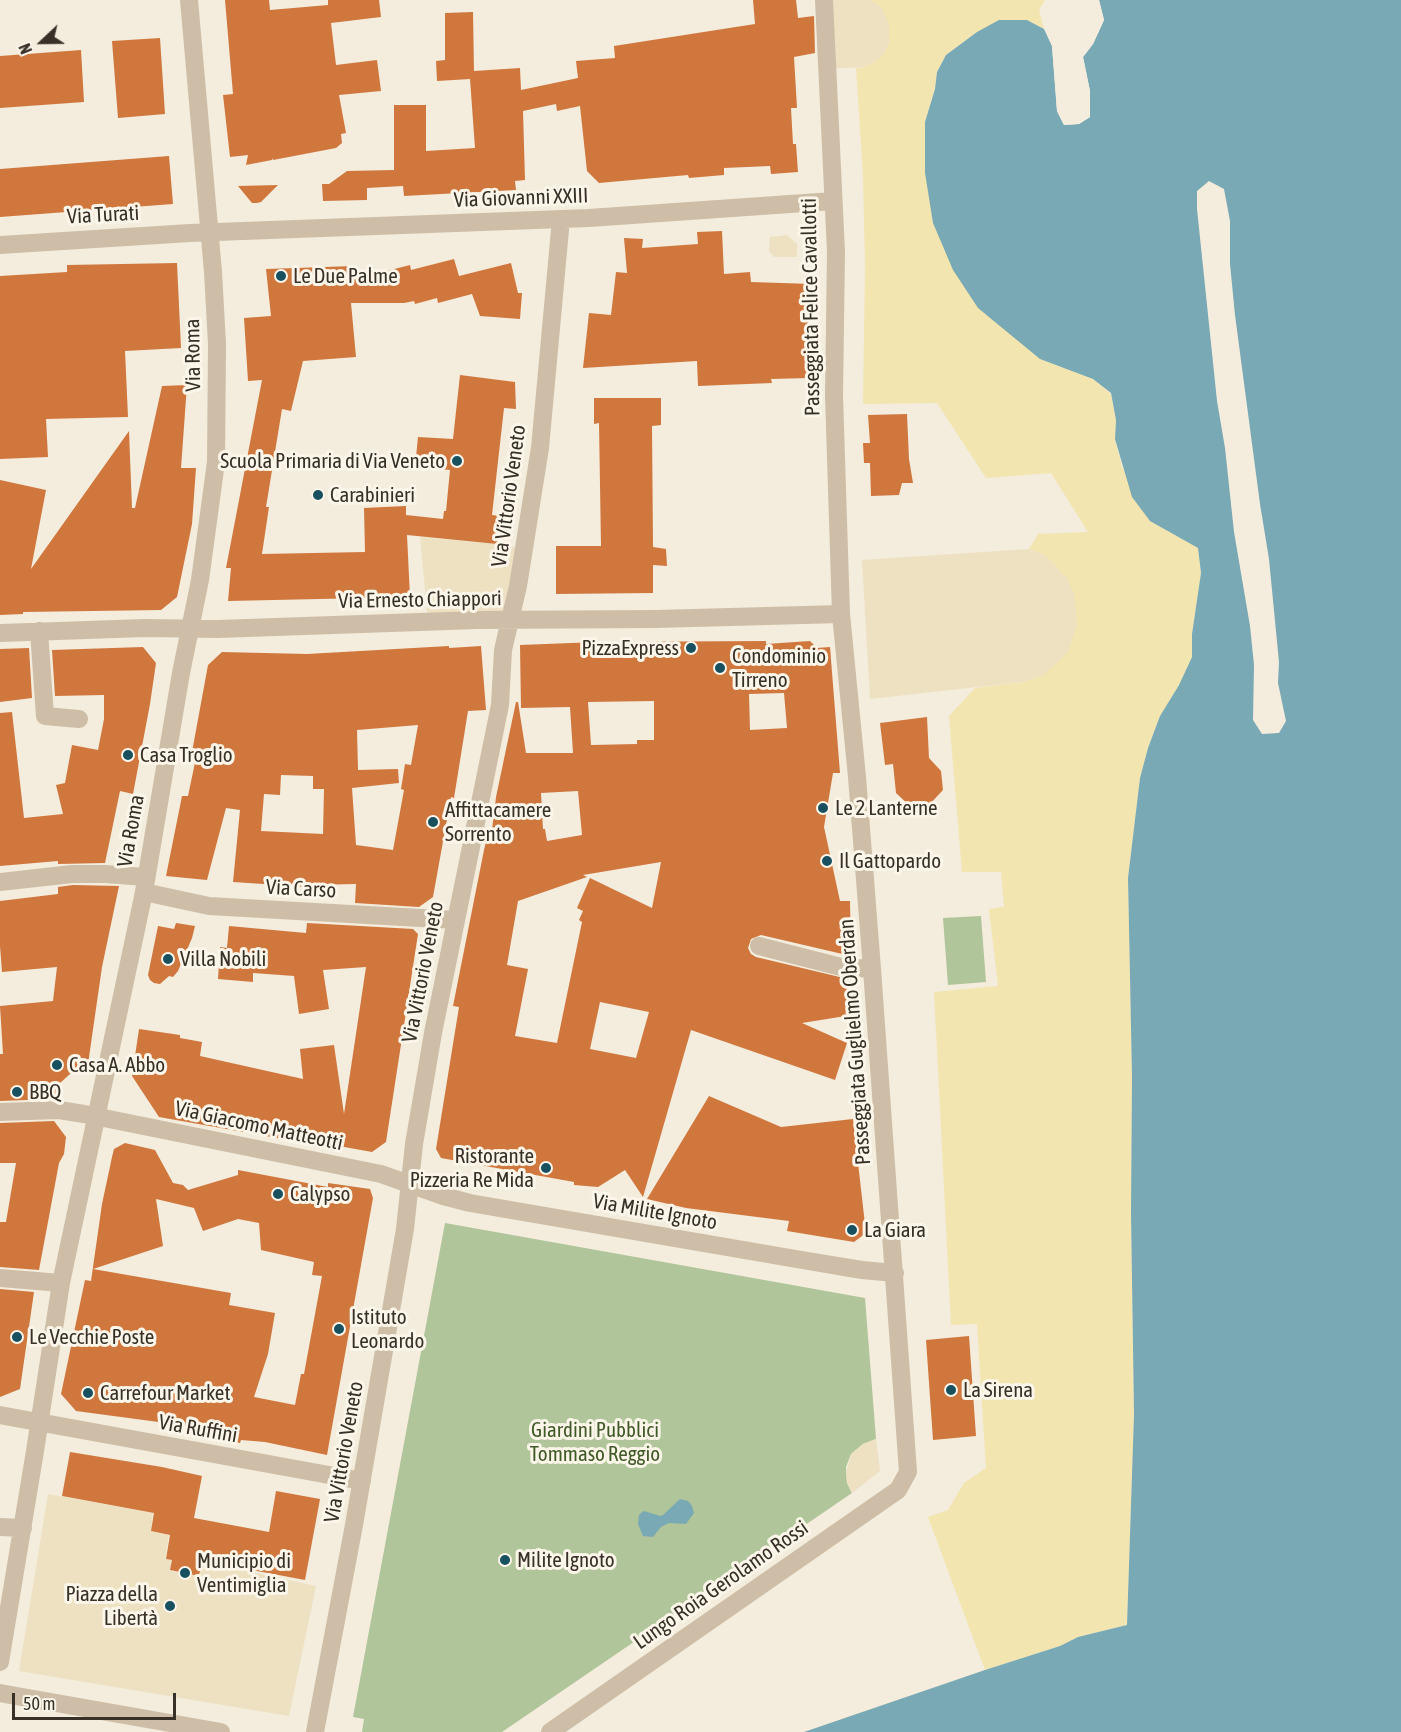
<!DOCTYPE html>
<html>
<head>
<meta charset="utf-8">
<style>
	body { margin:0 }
	#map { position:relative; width:1401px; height:1732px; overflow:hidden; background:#f4ecdc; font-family:"Asap Condensed",sans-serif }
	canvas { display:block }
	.north { position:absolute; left:12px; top:12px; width:60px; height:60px; -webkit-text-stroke:4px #fbf6e9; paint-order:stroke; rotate:248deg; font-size:16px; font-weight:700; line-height:24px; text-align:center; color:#393028 }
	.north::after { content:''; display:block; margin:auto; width:21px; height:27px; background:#393028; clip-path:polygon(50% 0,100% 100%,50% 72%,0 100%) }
	.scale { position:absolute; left:12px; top:1693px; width:164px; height:27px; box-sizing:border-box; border:3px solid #393028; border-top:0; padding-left:8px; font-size:18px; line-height:21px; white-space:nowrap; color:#393028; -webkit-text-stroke:4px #fbf6e9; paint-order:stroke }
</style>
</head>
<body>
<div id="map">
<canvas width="1401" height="1732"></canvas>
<div class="north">N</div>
<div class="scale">50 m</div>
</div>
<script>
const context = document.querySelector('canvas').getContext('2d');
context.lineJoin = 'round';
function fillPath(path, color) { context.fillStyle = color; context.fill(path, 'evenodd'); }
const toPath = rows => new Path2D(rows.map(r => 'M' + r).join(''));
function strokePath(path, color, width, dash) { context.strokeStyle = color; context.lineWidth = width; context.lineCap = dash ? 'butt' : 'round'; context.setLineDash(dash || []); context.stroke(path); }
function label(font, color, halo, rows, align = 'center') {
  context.font = font + ' "Asap Condensed",sans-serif'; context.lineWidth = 6; context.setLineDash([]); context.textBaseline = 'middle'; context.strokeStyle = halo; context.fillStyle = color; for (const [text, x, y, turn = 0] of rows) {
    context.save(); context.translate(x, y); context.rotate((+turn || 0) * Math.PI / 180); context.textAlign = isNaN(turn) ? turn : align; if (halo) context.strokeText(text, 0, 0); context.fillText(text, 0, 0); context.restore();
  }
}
fillPath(toPath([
	[981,916,986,982,948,985,943,918],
	[445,1223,865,1298,876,1439,863,1444,851,1454,846,1467,847,1483,852,1493,502,1732,362,1732,364,1719,353,1717]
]), '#b0c59a');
fillPath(toPath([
	[870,0,1045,0,1039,10,1044,29,1027,20,977,32,946,55,937,72,935,89,925,122,925,173,1040,359,1093,379,1111,394,1116,420,1115,439,1122,467,1150,521,1198,548,1201,573,1192,634,1192,657,1179,685,1160,716,1148,748,1140,778,1128,878,1132,1077,1131,1213,1134,1414,1127,1625,1078,1637,1060,1646,985,1670,928,1517,948,1510,964,1483,986,1468,977,1324,951,1325,934,992,998,986,989,909,1004,907,1001,872,962,872,949,716,975,688,1022,682,1042,676,1045,555,1029,549,1038,534,1088,532,1051,473,986,478,937,403,863,404,865,265,863,175,856,68,864,67,875,62,881,7]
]), '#f2e5b0');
fillPath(toPath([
	[824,0,870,0,881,7,889,24,889,43,884,54,875,62,864,67,828,69],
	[787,235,797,244,797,257,774,257,769,251,770,237],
	[420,537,497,544,524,549,510,621,428,621],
	[1029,549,1045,555,1054,564,1066,577,1074,594,1077,625,1068,651,1062,658,1042,676,1022,682,870,699,862,560],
	[876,1439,880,1471,852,1493,847,1483,846,1473,851,1454,863,1444],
	[48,1494,153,1513,151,1531,169,1535,165,1559,172,1560,170,1571,199,1576,201,1565,209,1566,210,1563,316,1586,289,1716,19,1671]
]), '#eee1c2');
fillPath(toPath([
	[1099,0,1401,0,1401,1732,804,1732,985,1670,1060,1646,1078,1637,1127,1625,1134,1414,1131,1213,1132,1077,1128,878,1140,778,1148,748,1160,716,1179,685,1192,657,1192,634,1201,573,1198,548,1150,521,1132,497,1115,439,1116,420,1111,393,1093,379,1040,359,978,308,953,270,933,223,925,173,925,122,935,89,937,72,946,55,977,32,999,20,1027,20,1044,29,1052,46,1057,111,1064,125,1079,124,1090,117,1090,91,1083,57,1093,44,1104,20],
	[680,1499,688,1501,692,1506,694,1513,686,1524,669,1523,661,1527,653,1537,643,1536,638,1524,639,1515,641,1513,644,1511,660,1516,663,1515]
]), '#78a9b4');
fillPath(toPath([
	[1096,0,1099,0,1104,20,1093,44,1083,57,1090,91,1090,117,1079,124,1064,125,1057,111,1052,46,1043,25,1047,27,1055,45,1060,110,1066,122,1078,122,1087,115,1087,91,1080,56,1090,42,1101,20],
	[1209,181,1224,189,1230,221,1230,264,1235,315,1260,504,1269,559,1279,662,1278,683,1286,721,1279,733,1262,734,1253,720,1254,665,1250,626,1234,532,1225,448,1217,401,1197,209,1197,191]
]), '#f4ecdc');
fillPath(toPath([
	[225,0,269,0,270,10,328,5,328,0,379,0,381,17,331,23,336,65,377,60,381,91,339,95,346,133,341,134,342,143,336,148,273,160,272,158,272,160,246,165,248,155,230,157,223,95,233,94],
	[753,0,796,0,798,18,814,16,815,53,794,57,797,108,791,108,793,144,796,144,798,172,771,174,770,166,724,168,724,175,689,178,688,175,599,183,587,171,580,106,557,111,556,104,523,111,525,180,515,181,516,190,404,196,403,186,367,188,367,200,323,201,322,184,329,184,347,171,394,170,394,105,426,105,426,151,475,148,470,79,437,81,436,61,445,60,445,13,473,12,474,71,520,68,521,90,578,78,576,61,615,58,614,46,755,24],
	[160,38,165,114,118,118,112,41],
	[81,50,84,102,0,108,0,56],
	[169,156,173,204,0,217,0,169],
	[278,185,261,202,257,203,252,203,238,186],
	[722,231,724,274,750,272,751,282,812,284,811,322,808,321,809,378,771,379,772,383,698,386,697,361,583,368,589,313,611,315,616,272,627,273,624,238,643,239,642,248,698,244,697,232],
	[454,259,459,276,511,263,518,293,522,293,520,319,480,316,472,294,438,303,437,298,415,304,414,301,404,303,351,303,356,357,303,361,291,411,282,409,266,507,269,507,262,554,365,552,364,508,406,506,406,515,443,519,444,511,446,511,450,470,415,467,418,437,453,439,460,375,515,382,516,409,504,408,492,515,500,516,497,544,407,535,410,597,228,601,231,568,226,568,262,380,248,381,244,318,271,316,266,269,354,266,355,279,410,265,411,270],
	[177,263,181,348,125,351,128,417,46,419,48,457,0,459,0,276,67,272,67,265],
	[187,385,181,468,196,468,192,524,177,597,161,610,23,612,23,614,0,615,0,480,46,490,31,569,129,431,132,508,135,508,162,386],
	[594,398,661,398,661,425,652,426,653,547,666,549,667,566,653,565,653,593,556,594,556,546,601,546,599,423,594,424],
	[907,414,909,459,913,483,902,483,899,495,871,496,870,463,864,463,863,443,870,443,868,415],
	[766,641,766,644,810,641,817,648,830,647,840,773,833,773,824,827,840,901,850,901,851,956,761,935,751,939,748,948,751,954,756,957,848,979,852,1015,802,1023,847,1043,835,1080,691,1030,643,1197,625,1170,598,1187,574,1185,574,1182,441,1158,436,1149,459,1007,453,1006,484,850,487,838,491,838,496,797,516,702,518,702,526,753,573,753,570,707,521,708,520,645,597,642],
	[784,693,787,728,750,730,749,694],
	[654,701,654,740,637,740,637,744,591,745,588,702],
	[578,791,582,835,547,841,545,829,543,829,541,793],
	[661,862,652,908,590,878,577,908,583,911,579,920,582,922,557,1043,515,1036,528,969,507,965,518,901,587,877,583,875],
	[600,1002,649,1012,636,1058,590,1049],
	[449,646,449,648,481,646,486,710,468,711,454,798,451,797,433,897,419,907,355,903,356,884,309,885,309,887,233,882,240,810,226,808,207,880,166,876,182,796,188,796,197,753,192,752,208,665,222,652,307,654],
	[418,725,411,765,405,764,401,789,404,790,393,850,356,845,352,788,399,783,398,769,358,770,357,730],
	[281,775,313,776,313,789,324,789,323,834,261,831,264,794,280,795],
	[143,647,156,663,150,704,133,794,120,791,105,863,58,864,58,861,0,866,0,713,12,712,24,818,63,814,56,785,65,783,72,745,98,750,104,719,104,695,55,696,52,650],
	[29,648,32,698,0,702,0,649],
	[927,717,929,758,941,771,943,790,929,805,911,807,896,793,893,764,885,765,880,723],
	[73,885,119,886,102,967,87,1071,70,1074,59,1084,54,1099,0,1101,0,1054,3,1054,0,1006,53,1001,57,967,2,972,0,946,0,901,58,894,58,887],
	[176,923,195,926,192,938,178,971,173,977,169,976,160,984,154,983,150,980,148,975,158,926,174,929],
	[307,923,413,929,418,934,386,1142,372,1152,311,1141,311,1144,159,1117,132,1076,139,1029,180,1035,180,1038,202,1042,200,1056,303,1079,300,1049,334,1045,344,1114,366,967,323,970,329,1009,299,1014,294,976,253,973,253,982,218,979,220,947,227,948,229,926,306,933],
	[709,1096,781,1127,853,1119,866,1233,854,1242,787,1231,789,1221,686,1208,647,1199],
	[54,1121,66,1137,64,1154,59,1163,39,1270,0,1267,0,1222,6,1222,16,1163,0,1163,0,1123],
	[125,1143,155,1150,173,1183,183,1185,188,1190,238,1175,238,1170,328,1187,328,1183,370,1189,373,1198,327,1455,265,1442,241,1440,240,1443,206,1437,207,1432,181,1425,76,1411,61,1394,85,1280,91,1281,102,1204,112,1157,114,1149],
	[156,1199,194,1208,203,1231,238,1219,259,1223,261,1250,314,1262,312,1275,322,1276,304,1374,301,1374,295,1405,254,1397,268,1354,275,1313,229,1305,231,1293,93,1269,163,1246],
	[0,1289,34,1292,20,1389,0,1397],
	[969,1336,976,1436,933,1440,926,1340],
	[70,1452,162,1467,202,1476,194,1518,269,1532,276,1491,320,1499,305,1580,209,1562,209,1565,201,1564,199,1576,170,1570,172,1560,166,1559,170,1535,151,1531,154,1513,62,1496]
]), '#d0773e');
strokePath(toPath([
	[0,245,190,233,589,218,833,201],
	[39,631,45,716,79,719],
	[0,633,145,628,218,629,477,620,656,619,841,614],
	[0,882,72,874,105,874,146,877],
	[144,892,209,906,456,920],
	[759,946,841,967,872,969],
	[0,1112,59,1110,84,1114,381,1174,443,1196,470,1203,808,1261,862,1270,895,1273],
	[0,1278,61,1283],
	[0,1415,362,1481],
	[0,1527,23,1528],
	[0,1662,35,1451,61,1283,144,892,181,673,200,580,216,462,217,344,213,272,189,0],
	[0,1693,221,1732],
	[315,1732,354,1525,405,1229,414,1144,433,1033,500,705,503,650,518,586,540,448,561,219],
	[550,1732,898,1490,908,1472,872,969,857,777,841,614,834,395,836,252,824,0]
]), '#cebea7', 18);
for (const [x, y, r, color] of [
	[281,276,6,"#19505f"],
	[457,461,6,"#19505f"],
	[318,495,6,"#19505f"],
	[691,648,6,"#19505f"],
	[720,668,6,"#19505f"],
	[128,755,6,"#19505f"],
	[823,808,6,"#19505f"],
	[433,822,6,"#19505f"],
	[827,861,6,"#19505f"],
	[168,959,6,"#19505f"],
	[57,1065,6,"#19505f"],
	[17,1092,6,"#19505f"],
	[546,1168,6,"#19505f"],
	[278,1194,6,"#19505f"],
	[852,1230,6,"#19505f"],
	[339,1329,6,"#19505f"],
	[17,1337,6,"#19505f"],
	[951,1390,6,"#19505f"],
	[88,1393,6,"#19505f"],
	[505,1560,6,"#19505f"],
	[185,1573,6,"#19505f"],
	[170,1606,6,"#19505f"]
]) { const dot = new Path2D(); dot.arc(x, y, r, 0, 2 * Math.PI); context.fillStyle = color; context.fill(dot); strokePath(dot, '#fbf6e9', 2); }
label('21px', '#393028', '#fbf6e9', [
	["Via Giovanni XXIII",521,198,-2],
	["Via Turati",103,215,-3],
	["Passeggiata Felice Cavallotti",811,307,-91],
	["Via Roma",193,355,-91],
	["Via Vittorio Veneto",509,496,-82],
	["Via Ernesto Chiappori",420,600,-1],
	["Via Roma",131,831,-80],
	["Via Carso",301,889,3],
	["Via Vittorio Veneto",423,972,-79],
	["Passeggiata Guglielmo Oberdan",855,1042,-94],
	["Via Giacomo Matteotti",259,1126,12],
	["Via Milite Ignoto",655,1212,10],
	["Via Ruffini",198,1429,10],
	["Via Vittorio Veneto",344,1452,-80],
	["Lungo Roia Gerolamo Rossi",721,1585,-35]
]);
label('21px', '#393028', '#fbf6e9', [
	["Le Due Palme",293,276],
	["Scuola Primaria di Via Veneto",445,461,"right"],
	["Carabinieri",330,495],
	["PizzaExpress",679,648,"right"],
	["Condominio",732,656],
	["Tirreno",732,680],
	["Casa Troglio",140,755],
	["Le 2 Lanterne",835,808],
	["Affittacamere",445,810],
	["Sorrento",445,834],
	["Il Gattopardo",839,861],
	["Villa Nobili",180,959],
	["Casa A. Abbo",69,1065],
	["BBQ",29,1092],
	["Ristorante",534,1156,"right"],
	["Pizzeria Re Mida",534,1180,"right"],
	["Calypso",290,1194],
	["La Giara",864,1230],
	["Istituto",351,1317],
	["Leonardo",351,1341],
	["Le Vecchie Poste",29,1337],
	["La Sirena",963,1390],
	["Carrefour Market",100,1393],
	["Milite Ignoto",517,1560],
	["Municipio di",197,1561],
	["Ventimiglia",197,1585],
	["Piazza della",158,1594,"right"],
	["Libertà",158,1618,"right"]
], 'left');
label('21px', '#415a29', '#fbf6e9', [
	["Giardini Pubblici",595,1430],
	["Tommaso Reggio",595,1454]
]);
</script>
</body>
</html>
